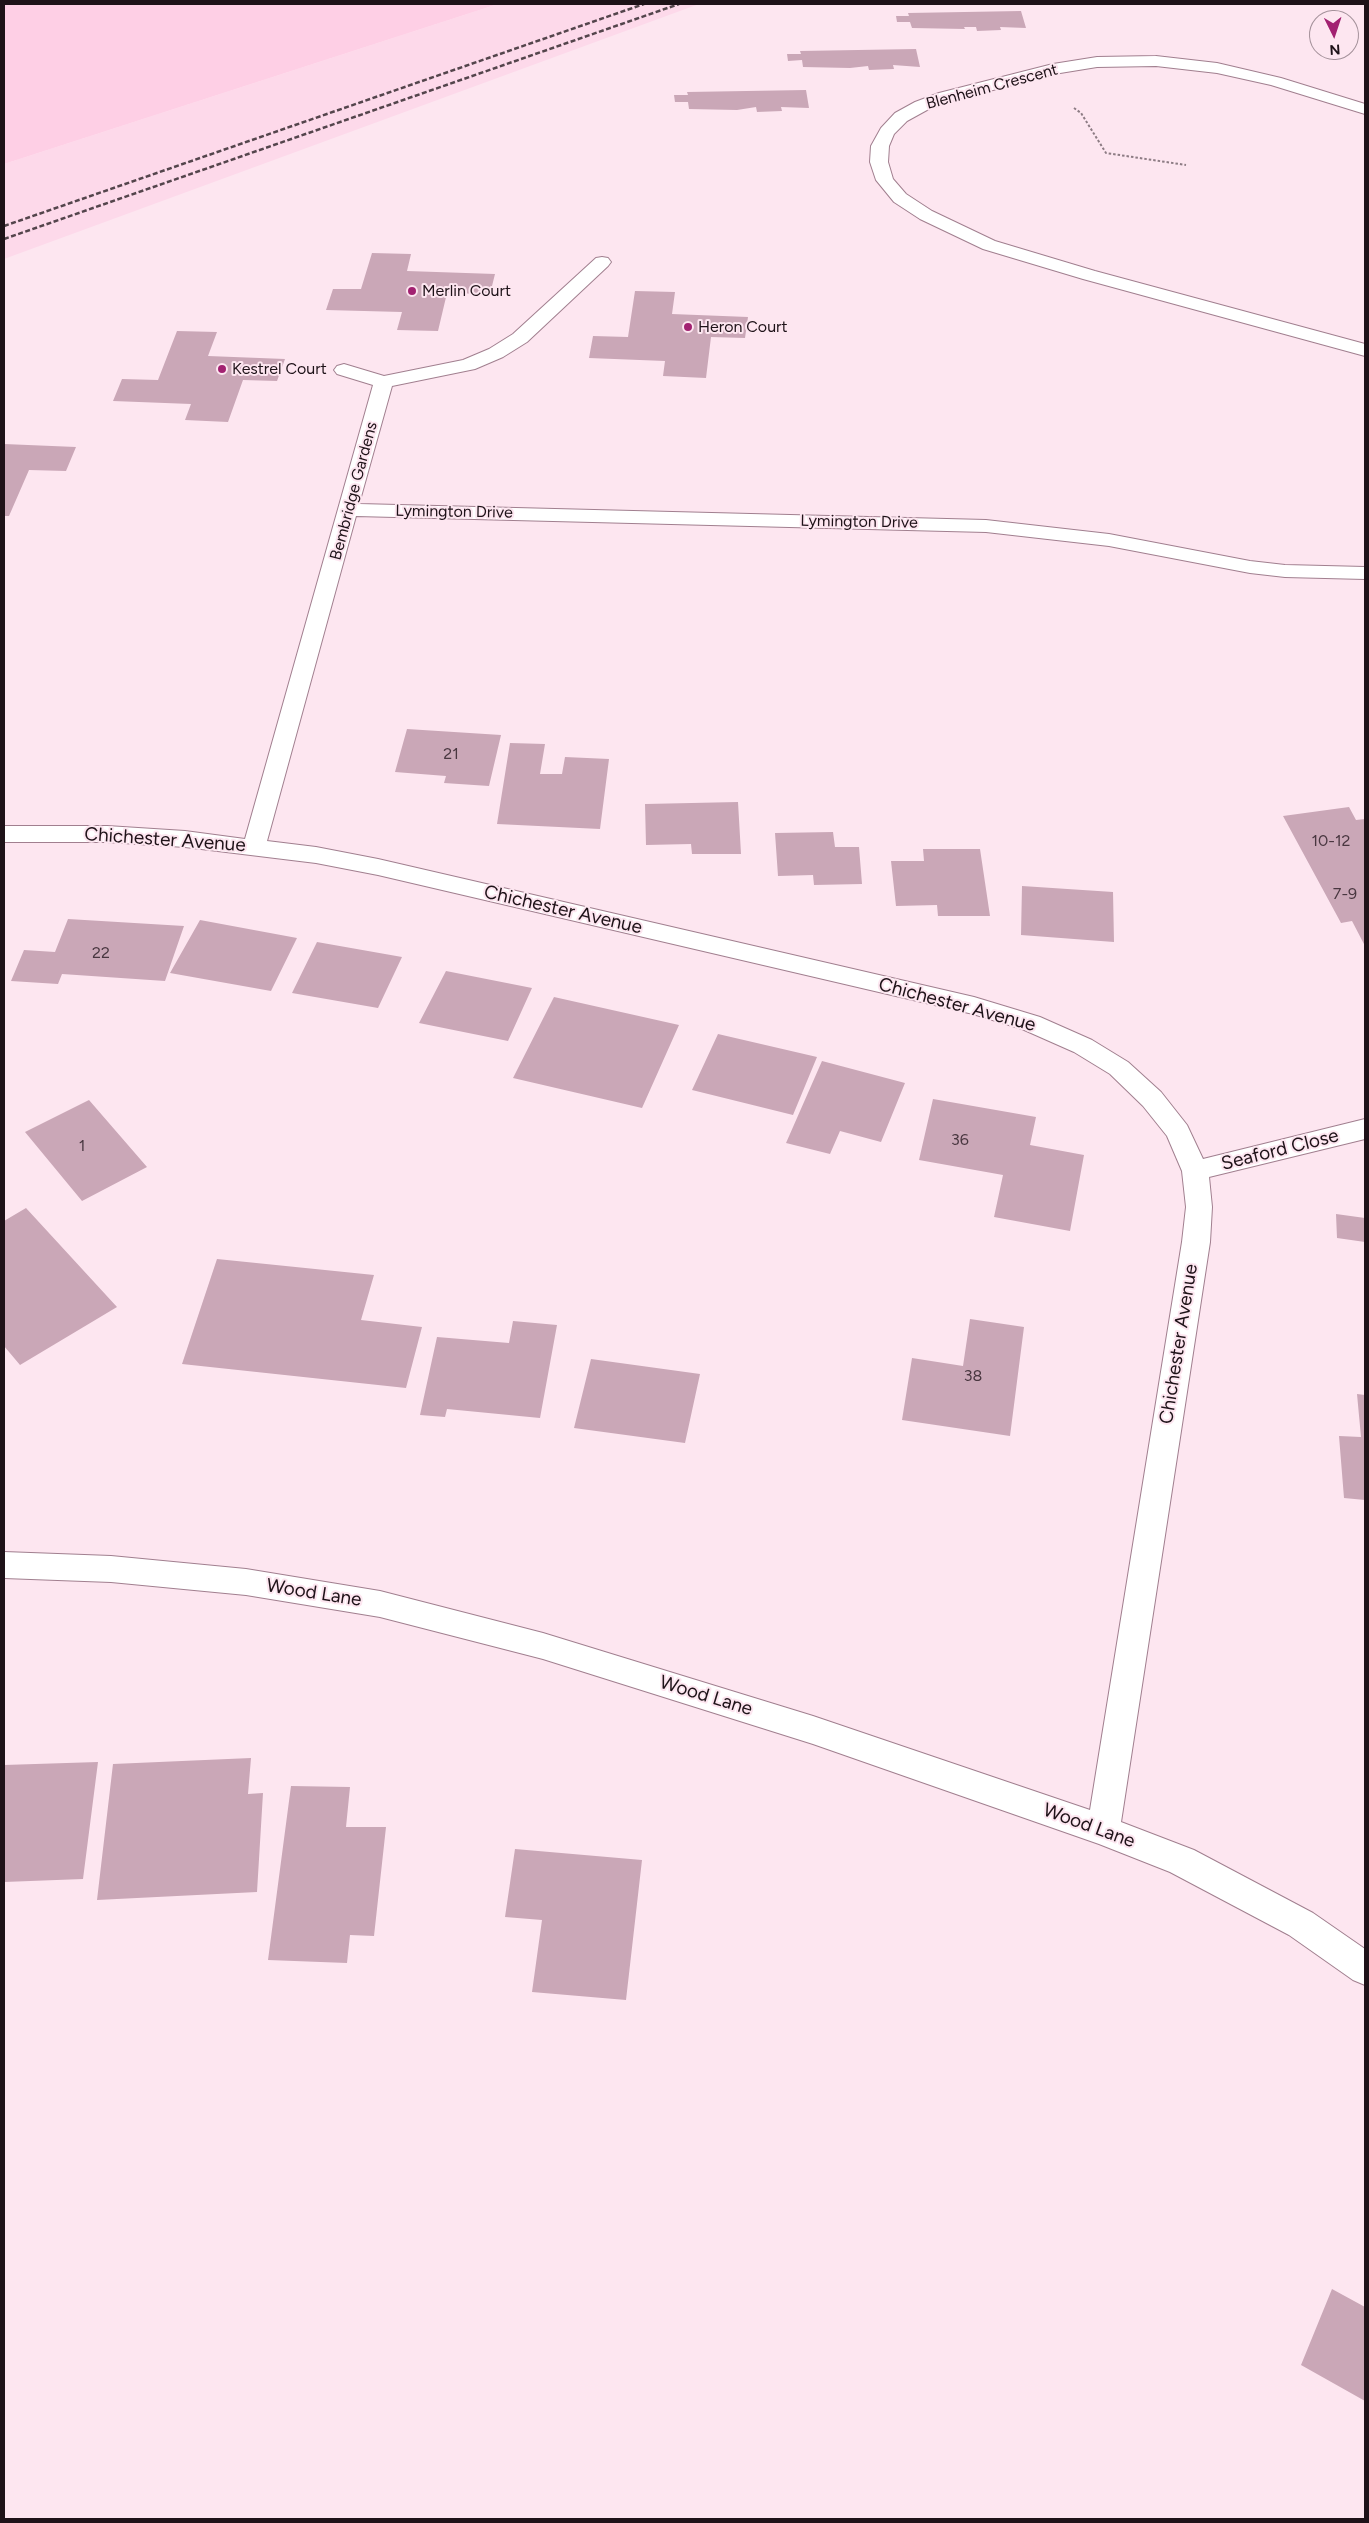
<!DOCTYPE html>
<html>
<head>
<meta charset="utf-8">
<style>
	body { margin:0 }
	#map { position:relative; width:1369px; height:2523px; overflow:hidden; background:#fde6f0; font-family:Figtree,sans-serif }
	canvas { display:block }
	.frame { position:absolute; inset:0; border:5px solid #1e1218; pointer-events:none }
	.north { position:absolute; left:1309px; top:10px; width:50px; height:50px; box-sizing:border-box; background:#fde6f0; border:1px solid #a4919a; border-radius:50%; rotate:176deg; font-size:14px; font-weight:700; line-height:20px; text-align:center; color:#1e1218 }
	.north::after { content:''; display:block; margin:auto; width:18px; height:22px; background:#a22171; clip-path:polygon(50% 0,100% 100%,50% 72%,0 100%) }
</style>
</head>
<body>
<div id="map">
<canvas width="1369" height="2523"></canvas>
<div class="frame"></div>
<div class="north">N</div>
</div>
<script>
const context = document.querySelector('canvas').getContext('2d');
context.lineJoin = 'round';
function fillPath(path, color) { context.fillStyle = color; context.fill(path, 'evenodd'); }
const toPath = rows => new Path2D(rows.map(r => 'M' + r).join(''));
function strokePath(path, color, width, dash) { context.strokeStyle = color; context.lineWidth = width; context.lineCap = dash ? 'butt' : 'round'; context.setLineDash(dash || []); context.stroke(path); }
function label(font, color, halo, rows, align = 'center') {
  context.font = font + ' Figtree,sans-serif'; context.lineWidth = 4; context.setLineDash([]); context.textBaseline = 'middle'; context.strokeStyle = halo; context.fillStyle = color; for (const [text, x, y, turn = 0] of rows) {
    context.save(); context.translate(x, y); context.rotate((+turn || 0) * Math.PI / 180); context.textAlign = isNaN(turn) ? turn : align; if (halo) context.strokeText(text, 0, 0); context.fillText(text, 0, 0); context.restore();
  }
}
fillPath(toPath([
	[498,4,699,4,4,259,4,164]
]), '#fdd9ea');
fillPath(toPath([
	[4,4,498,4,4,164]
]), '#fecfe5');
fillPath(toPath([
	[1021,11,1026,28,1000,27,1001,30,977,31,976,27,964,27,965,29,912,28,910,22,897,22,896,16,909,16,908,13],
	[916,49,920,67,893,65,894,69,869,70,868,66,850,68,803,67,802,60,788,61,787,54,801,54,800,51],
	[806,90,809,108,781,107,782,111,757,112,756,107,737,110,689,109,688,102,675,102,674,95,688,95,687,92],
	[372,253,411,254,407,271,495,274,490,294,447,293,438,331,397,330,402,312,326,310,333,289,361,289],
	[635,291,675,292,672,314,748,317,745,338,711,337,706,378,663,376,665,361,589,358,593,336,628,337],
	[177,331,217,332,208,356,285,359,277,381,243,380,228,422,185,420,191,404,113,401,122,379,158,380],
	[4,444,76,447,66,471,29,470,9,516,4,516],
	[407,729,501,735,489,786,444,783,446,776,395,772],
	[510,743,545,744,540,774,562,774,565,757,609,759,600,829,497,824],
	[738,802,741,854,692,854,691,844,646,845,645,804],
	[1349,807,1356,820,1365,819,1365,946,1352,921,1341,923,1283,816],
	[833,832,835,847,859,847,862,884,814,885,813,875,778,876,775,833],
	[923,849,980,849,990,916,938,916,937,905,896,906,891,861,924,861],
	[1022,886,1113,892,1114,942,1021,935],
	[68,919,184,926,165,981,62,974,58,984,11,981,24,950,55,952],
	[200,920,297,938,271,991,170,973],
	[317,942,402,957,378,1008,292,993],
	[446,971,532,988,508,1041,419,1023],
	[554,997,679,1025,642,1108,513,1078],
	[718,1034,817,1057,793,1115,692,1090],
	[822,1061,905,1083,881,1142,840,1131,830,1154,786,1143],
	[933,1099,1036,1117,1030,1145,1084,1155,1070,1231,994,1217,1003,1175,919,1160],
	[89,1100,147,1167,82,1201,25,1132],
	[26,1208,117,1307,20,1365,4,1346,4,1221],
	[1336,1214,1365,1218,1365,1242,1337,1238],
	[217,1259,374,1275,361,1320,422,1327,406,1388,182,1364],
	[970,1319,1024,1327,1010,1436,902,1420,912,1358,963,1366],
	[513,1321,557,1325,540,1418,447,1409,445,1417,420,1415,437,1337,509,1343],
	[591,1359,700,1374,685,1443,574,1428],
	[1357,1394,1365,1395,1365,1500,1344,1498,1339,1436,1361,1437],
	[251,1758,248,1794,263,1793,257,1892,97,1900,113,1764],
	[98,1762,83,1879,4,1882,4,1765],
	[291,1786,350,1787,346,1827,386,1827,374,1936,350,1935,347,1963,268,1960],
	[515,1849,642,1860,626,2000,532,1992,542,1920,505,1917],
	[1332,2289,1365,2307,1365,2401,1301,2365]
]), '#caa7b7');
const minor = toPath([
	[1156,56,1217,63,1281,78,1365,104,1365,114,1271,85,1217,73,1156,66,1097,67,1054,74,951,101,927,110,907,121,894,134,889,146,888,162,893,179,906,194,932,211,995,241,1095,271,1365,344,1365,356,1083,279,983,249,920,219,894,202,876,180,870,162,871,146,881,128,895,113,915,102,939,93,1053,64,1097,57,1156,56],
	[602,257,608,258,611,262,608,266,527,342,503,357,475,369,392,386,359,504,986,520,1109,534,1250,561,1285,565,1365,567,1365,579,1285,577,1250,573,1109,546,986,532,356,516,267,841,316,847,378,859,974,997,1040,1017,1092,1040,1128,1062,1161,1092,1187,1125,1203,1159,1365,1119,1365,1139,1209,1177,1212,1207,1210,1242,1121,1822,1194,1850,1313,1913,1365,1949,1365,1985,1353,1980,1289,1935,1170,1872,1099,1844,813,1744,543,1659,380,1617,246,1595,111,1582,4,1578,4,1552,111,1556,246,1569,380,1591,543,1633,813,1716,1090,1810,1182,1242,1186,1207,1182,1171,1167,1136,1143,1106,1110,1074,1074,1052,1022,1029,973,1014,378,875,316,863,185,847,107,842,4,842,4,826,107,826,185,831,245,839,373,385,337,374,334,370,337,366,344,364,384,376,463,360,489,349,513,334,596,258,602,257]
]);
strokePath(minor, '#a17f8f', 2);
strokePath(toPath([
	[1074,108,1081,113,1106,153,1186,165]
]), '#8d7c84', 2, [2.5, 2]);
fillPath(minor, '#fff');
strokePath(toPath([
	[4,226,644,4],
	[4,239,679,4]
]), '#54454c', 2.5, [5, 2.5]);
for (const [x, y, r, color] of [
	[412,291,5,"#a22171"],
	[688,327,5,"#a22171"],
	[222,369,5,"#a22171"]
]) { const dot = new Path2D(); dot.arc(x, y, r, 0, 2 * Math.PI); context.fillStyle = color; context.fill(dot); strokePath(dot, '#fde6f0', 2); }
label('16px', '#1e1218', '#fde6f0', [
	["Blenheim Crescent",992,87,-15],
	["Bembridge Gardens",354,491,-75],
	["Lymington Drive",454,512,1],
	["Lymington Drive",859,522,1]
]);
label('16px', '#1e1218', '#fde6f0', [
	["Merlin Court",422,291],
	["Heron Court",698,327],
	["Kestrel Court",232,369]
], 'left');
label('16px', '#493740', null, [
	["21",451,754],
	["10-12",1331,841],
	["7-9",1345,894],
	["22",101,953],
	["36",960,1140],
	["1",82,1146],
	["38",973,1376]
]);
label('19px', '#1e1218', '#fde6f0', [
	["Chichester Avenue",165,840,4],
	["Chichester Avenue",563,910,13],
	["Chichester Avenue",957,1005,15],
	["Seaford Close",1280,1150,-14],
	["Chichester Avenue",1179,1344,-81],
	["Wood Lane",314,1593,9],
	["Wood Lane",706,1696,17],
	["Wood Lane",1089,1826,20]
]);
</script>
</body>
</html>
